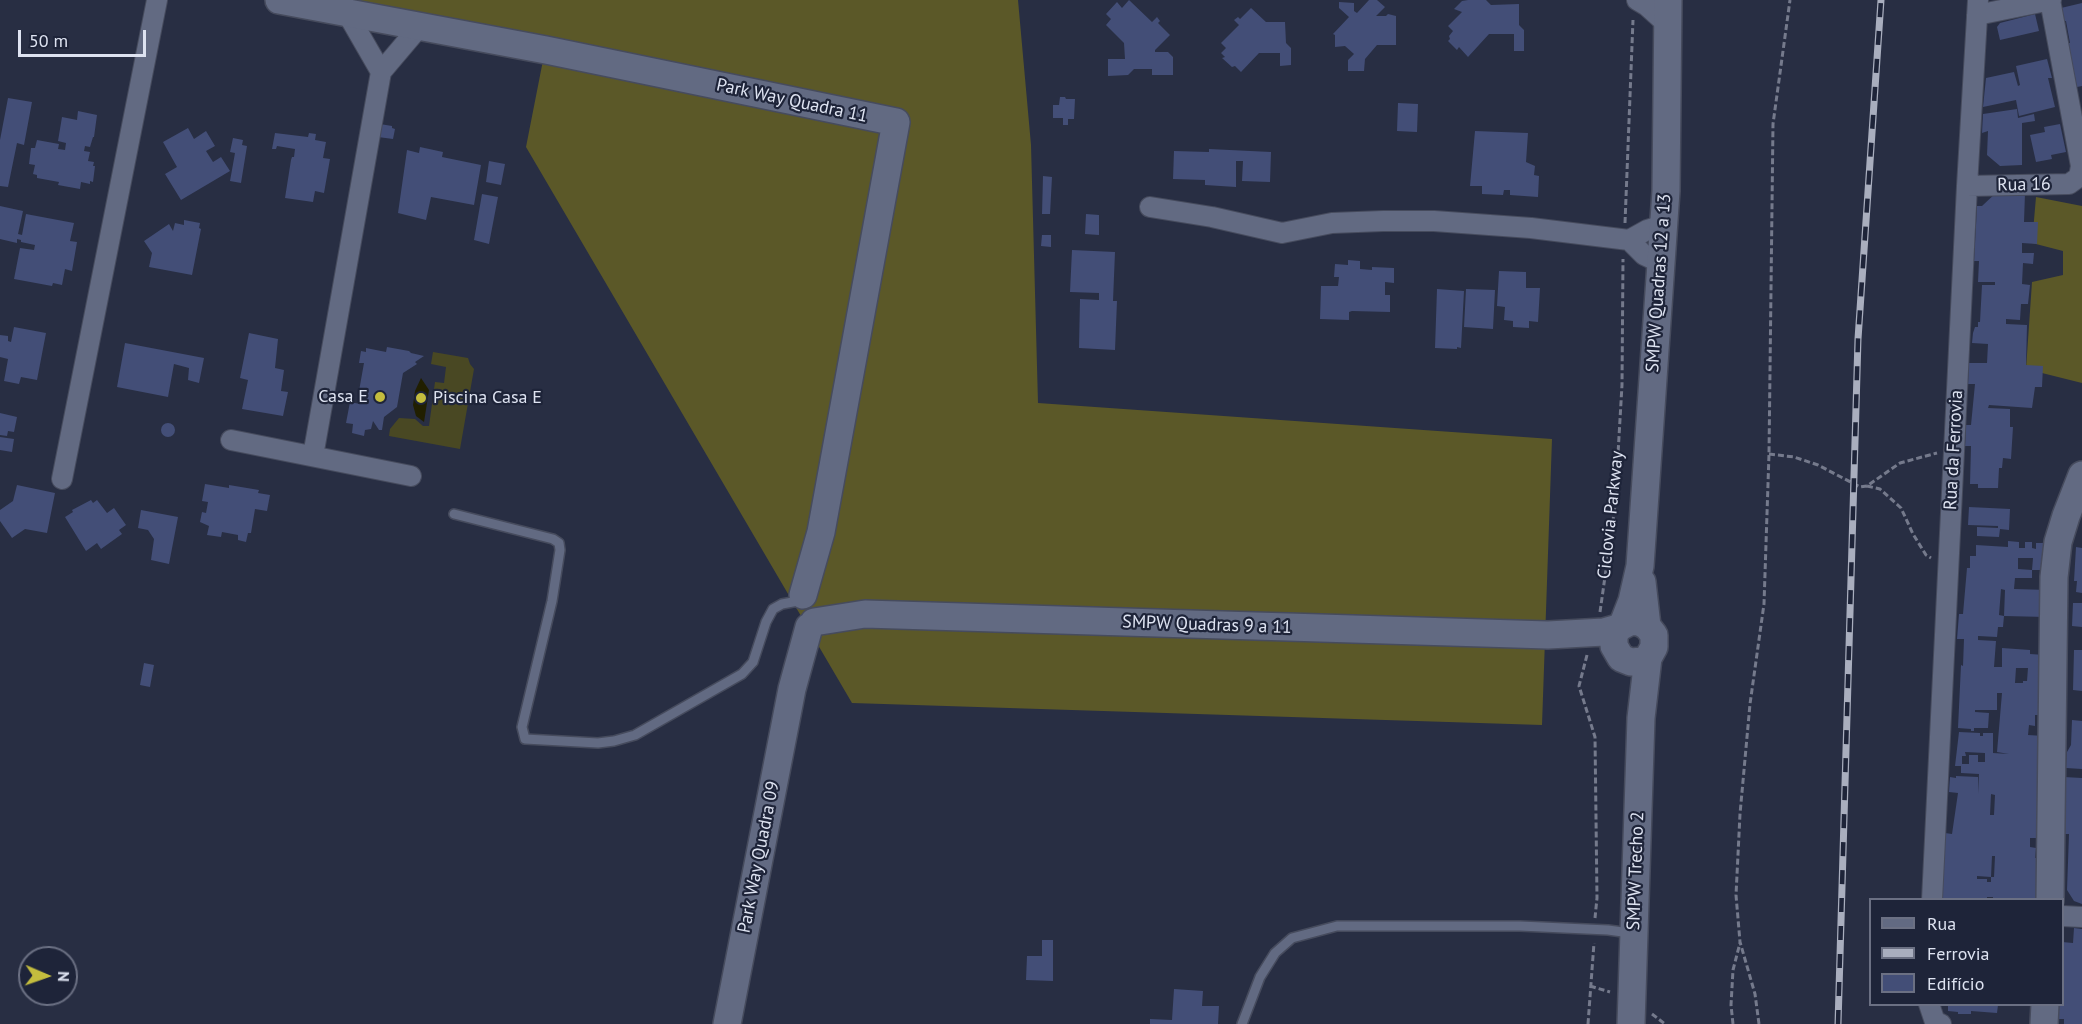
<!DOCTYPE html>
<html>
<head>
<meta charset="utf-8">
<style>
	body { margin:0 }
	#map { position:relative; width:2082px; height:1024px; overflow:hidden; background:#282e43; font-family:"PT Sans",sans-serif }
	canvas { display:block }
	.legend { position:absolute; left:1869px; top:898px; width:195px; height:108px; box-sizing:border-box; background:#1e2439; border:2px solid #6b7083; margin:0; padding:8px 10px; list-style:none; font-size:18px; color:#dee3f1 }
	.legend li { display:flex; align-items:center; gap:12px; height:30px }
	.legend b { width:30px; border:2px solid #6b7083 }
	.north { position:absolute; left:18px; top:946px; width:60px; height:60px; box-sizing:border-box; background:#1e2439; border:2px solid #6b7083; border-radius:50%; rotate:92deg; font-size:16px; font-weight:700; line-height:24px; text-align:center; color:#dee3f1 }
	.north::after { content:''; display:block; margin:auto; width:21px; height:27px; background:#c4bd3e; clip-path:polygon(50% 0,100% 100%,50% 72%,0 100%) }
	.scale { position:absolute; left:18px; top:30px; width:128px; height:27px; box-sizing:border-box; border:3px solid #dee3f1; border-top:0; padding-left:8px; font-size:18px; line-height:21px; white-space:nowrap; color:#dee3f1; -webkit-text-stroke:4px #1e2439; paint-order:stroke }
</style>
</head>
<body>
<div id="map">
<canvas width="2082" height="1024"></canvas>
<ul class="legend">
<li><b style="height:8px;background:#626a82"></b>Rua</li>
<li><b style="height:8px;background:#a9aebe"></b>Ferrovia</li>
<li><b style="height:16px;background:#434e77"></b>Edifício</li>
</ul>
<div class="north">N</div>
<div class="scale">50 m</div>
</div>
<script>
const context = document.querySelector('canvas').getContext('2d');
context.lineJoin = 'round';
function fillPath(path, color) { context.fillStyle = color; context.fill(path, 'evenodd'); }
const toPath = rows => new Path2D(rows.map(r => 'M' + r).join(''));
function strokePath(path, color, width, dash) { context.strokeStyle = color; context.lineWidth = width; context.lineCap = dash ? 'butt' : 'round'; context.setLineDash(dash || []); context.stroke(path); }
function label(font, color, halo, rows, align = 'center') {
  context.font = font + ' "PT Sans",sans-serif'; context.lineWidth = 4.5; context.setLineDash([]); context.textBaseline = 'middle'; context.strokeStyle = halo; context.fillStyle = color; for (const [text, x, y, turn = 0] of rows) {
    context.save(); context.translate(x, y); context.rotate((+turn || 0) * Math.PI / 180); context.textAlign = isNaN(turn) ? turn : align; if (halo) context.strokeText(text, 0, 0); context.fillText(text, 0, 0); context.restore();
  }
}
fillPath(toPath([
	[433,352,468,358,470,364,474,369,460,449,389,436,390,429,399,418,415,419,423,426,429,426,435,382,444,383,446,367,431,364]
]), '#494823');
fillPath(toPath([
	[288,0,1018,0,1031,145,1038,403,1552,439,1542,725,852,703,526,147,546,45],
	[2036,197,2082,206,2082,383,2026,369,2032,282,2063,275,2063,251,2032,243]
]), '#5b5828');
fillPath(toPath([
	[421,378,429,390,424,422,416,416,413,405,415,391]
]), '#211f00');
fillPath(toPath([
	[1129,0,1152,22,1157,17,1160,21,1158,23,1170,35,1155,50,1155,52,1168,52,1173,57,1173,75,1152,75,1152,69,1134,69,1128,75,1108,76,1108,59,1125,59,1124,43,1106,25,1111,19,1106,14,1117,2,1122,8],
	[1369,0,1377,0,1385,7,1376,16,1386,16,1388,14,1396,16,1396,45,1377,45,1365,59,1364,71,1348,71,1348,60,1354,54,1345,46,1335,47,1335,35,1333,34,1349,17,1339,8,1339,2,1354,3,1354,11,1357,13],
	[1468,0,1486,0,1491,5,1519,4,1519,25,1524,30,1524,51,1514,51,1514,34,1489,34,1468,57,1459,47,1457,50,1448,41,1450,39,1449,36,1453,31,1448,26,1462,12,1454,9,1462,1],
	[2082,3,2082,86,2077,87,2069,49,2068,43,2070,43,2066,21,2061,21,2061,8],
	[1251,8,1266,22,1285,22,1286,43,1291,48,1291,65,1280,66,1280,53,1259,53,1241,72,1235,66,1232,67,1222,58,1225,57,1221,53,1226,48,1221,43,1239,25,1234,20,1238,17,1240,19],
	[2035,14,2039,31,2000,40,1997,27,2000,23],
	[2047,59,2052,78,2048,78,2055,107,2019,116,2016,100,1983,107,1986,78,2014,72,2018,86,2020,85,2016,66],
	[1060,97,1065,97,1066,99,1075,99,1074,119,1068,119,1068,125,1063,125,1063,118,1053,118,1053,105,1059,105],
	[8,98,32,102,24,145,17,143,8,187,0,186,0,140],
	[1398,103,1418,104,1417,132,1397,131],
	[2017,109,2018,118,2034,114,2035,121,2022,123,2022,165,2000,166,1987,155,1988,131,1982,133,1983,114],
	[78,111,97,115,94,137,93,137,90,147,85,146,84,151,90,152,88,161,94,162,93,166,95,166,93,182,90,181,90,184,81,182,80,189,58,185,59,182,37,178,37,175,33,174,35,165,29,164,31,148,35,148,37,140,59,144,58,149,65,150,66,143,58,141,62,117,77,120],
	[380,124,392,126,392,128,395,129,393,139,378,137],
	[2060,124,2066,152,2051,155,2052,159,2036,162,2030,135,2045,132,2044,127],
	[188,128,194,139,206,131,215,146,206,151,213,162,221,157,230,171,181,200,165,174,177,167,163,142],
	[1475,131,1528,133,1526,162,1535,166,1534,175,1539,176,1538,197,1510,195,1510,190,1504,190,1503,195,1482,194,1482,186,1470,186],
	[275,133,308,137,309,133,316,134,315,140,326,142,323,158,330,159,324,193,315,191,313,202,285,198,291,160,292,157,294,157,295,149,277,146,276,149,272,149],
	[233,138,243,140,242,145,247,146,241,183,230,181,235,153,230,152],
	[420,147,443,152,442,157,481,165,474,205,431,197,426,220,398,213,407,150,419,153],
	[1209,149,1271,152,1270,182,1242,181,1243,161,1236,161,1236,187,1205,185,1205,180,1173,179,1174,151,1209,152],
	[489,161,505,164,501,185,486,182],
	[1043,176,1052,177,1050,214,1042,214],
	[1999,190,2025,193,2024,222,2038,222,2037,244,2022,243,2022,253,2034,253,2033,264,2023,263,2022,284,2030,285,2028,304,2021,304,2020,320,2006,319,2006,324,2027,325,2026,365,2043,366,2042,387,2035,387,2032,408,1989,405,1988,408,2010,409,2010,427,2013,427,2011,459,2003,458,2002,468,1999,468,1998,488,1978,488,1978,484,1970,484,1971,446,1965,446,1966,425,1971,425,1975,384,1968,384,1969,363,1987,363,1988,344,1972,343,1973,333,1975,327,1978,327,1978,322,1980,322,1982,285,1995,285,1995,282,1978,282,1979,261,1974,261,1977,206,1982,206],
	[482,194,498,197,489,244,474,240],
	[0,206,23,211,18,234,22,235,26,214,74,223,70,241,77,242,72,271,65,269,62,285,53,283,52,286,14,279,20,248,34,250,35,245,21,242,21,240,17,239,17,243,0,239],
	[1086,214,1099,215,1099,235,1085,234],
	[184,220,200,223,199,228,201,229,192,275,149,267,152,253,144,241,169,224,173,231,175,223,184,225],
	[1042,235,1051,235,1051,247,1041,246],
	[1072,250,1115,252,1113,301,1117,301,1115,350,1079,348,1080,299,1099,300,1099,293,1070,292],
	[1348,260,1360,261,1360,269,1372,270,1372,267,1394,268,1394,283,1385,282,1385,295,1390,295,1390,312,1352,311,1349,312,1349,320,1320,319,1321,286,1338,286,1339,277,1334,277,1335,264,1348,265],
	[1499,271,1526,272,1526,288,1540,288,1538,322,1529,321,1529,328,1513,327,1513,321,1504,320,1505,307,1497,306],
	[1437,289,1464,291,1461,348,1457,347,1457,349,1435,348],
	[1466,289,1495,290,1493,329,1464,327],
	[14,327,46,333,37,380,21,377,19,384,4,381,8,359,0,357,0,335,8,336,8,341,11,342],
	[249,333,278,339,275,368,284,370,281,391,288,392,283,416,242,409,248,380,240,378],
	[125,343,204,358,199,383,188,380,189,368,174,364,168,397,117,387],
	[387,347,409,351,411,353,424,356,415,362,417,364,403,373,397,407,384,417,382,430,379,430,373,421,371,429,365,430,364,436,352,433,353,424,346,423,350,402,360,404,362,391,359,391,364,363,359,363,361,351,366,352,366,348,386,352],
	[0,413,17,417,14,432,8,431,7,436,0,435],
	'161 430a7 7 0 1 1 14 0a7 7 0 1 1-14 0Z',
	[0,437,14,439,12,452,0,450],
	[205,484,229,488,229,485,259,490,258,493,270,495,267,511,255,509,251,533,248,533,246,542,238,540,238,535,222,532,221,537,207,535,209,526,200,522,202,512,206,513,208,502,202,501],
	[17,485,55,493,47,533,25,529,12,538,0,521,0,510,13,501],
	[91,500,93,503,97,500,107,513,114,508,126,525,119,530,122,534,101,549,97,543,86,551,65,517,73,512,72,510],
	[1969,507,2010,509,2009,530,2000,529,1999,537,1977,536,1977,527,1998,528,1998,526,1968,525],
	[141,510,178,517,169,564,151,560,154,539,148,530,138,528],
	[2008,541,2019,542,2019,548,2025,548,2025,542,2032,542,2032,548,2036,549,2036,543,2052,543,2049,570,2032,570,2033,558,2018,558,2018,569,2032,570,2032,578,2015,578,2014,589,2048,590,2046,617,2004,616,2005,590,2001,589,1999,615,2004,616,2003,627,1998,627,1997,637,1978,636,1978,640,1996,641,1994,667,2002,667,2002,648,2030,650,2030,654,2045,655,2038,715,2035,715,2035,726,2029,725,2028,735,2044,736,2037,838,2030,838,2030,847,2036,848,2035,858,2039,858,2038,900,1993,900,1993,897,1987,897,1987,900,1942,900,1945,833,1952,834,1958,793,1949,792,1950,777,1956,778,1956,776,1978,777,1978,794,1979,774,1961,773,1961,766,1955,766,1959,732,1980,733,1980,736,1983,736,1983,733,1993,733,1993,753,2009,754,1997,752,2002,693,1997,693,1997,710,1975,710,1975,712,1989,713,1988,728,1974,728,1974,731,1971,731,1971,729,1958,728,1961,665,1963,666,1964,639,1957,639,1959,614,1963,614,1967,568,1970,568,1970,556,1976,556,1976,545,2008,547],
	[2016,668,2028,668,2027,681,2023,681,2023,683,2015,683],
	[1965,752,1985,753,1985,762,1978,762,1978,755,1969,755,1969,764,1962,764,1962,756,1966,756],
	[1991,794,1995,795,1994,815,1990,815],
	[1992,856,1995,856,1994,877,1991,877,1991,882,1987,882,1987,879,1977,879,1977,876,1991,877],
	[2076,547,2082,548,2082,593,2076,592,2077,581,2074,581],
	[2073,603,2082,603,2082,627,2072,626],
	[2074,650,2082,650,2082,691,2073,690],
	[144,663,154,665,150,687,140,685],
	[2072,720,2082,721,2082,769,2066,768,2067,752,2071,745],
	[2064,777,2082,778,2082,904,2074,901,2067,890,2069,834,2062,834],
	[2074,928,2082,929,2082,1024,2064,1024,2064,1019,2056,1019,2057,1005,2062,1005,2062,942,2073,943],
	[1042,940,1053,940,1053,981,1026,980,1027,956,1042,956],
	[1174,989,1203,991,1202,1006,1219,1006,1218,1024,1150,1024,1150,1019,1172,1020],
	[1948,1005,1998,1005,1997,1013,1971,1011,1971,1014,1958,1014,1958,1012,1948,1011]
]), '#434e77');
const lane = toPath([
	[454,514,553,539,559,543,560,550,552,601,522,727,525,739,598,743,614,741,635,735,742,674,753,662,766,622,773,609,782,604,798,601],
	[1242,1024,1260,977,1275,953,1292,938,1337,926,1520,926,1608,930,1630,933]
]);
const street = toPath([
	[1637,0,1647,6,1667,24],
	[347,13,381,72],
	[1977,15,2051,0],
	[1967,186,2069,184,2079,177,2081,166,2050,0],
	[1150,207,1212,217,1282,233,1332,223,1383,221,1434,221,1531,228,1629,240,1644,255,1661,263],
	[1629,240,1647,230,1663,225],
	[231,440,411,476],
	[313,456,381,72,420,26],
	[62,479,157,0],
	[1932,900,1967,186,1978,0],
	[2062,916,2082,917],
	[1929,1004,1935,1022,1941,1024]
]);
const secondary = toPath([
	[279,0,546,50,896,122,821,532,803,595],
	[1642,582,1647,626,1654,635,1654,647,1648,658,1643,661,1631,662,1621,658,1614,646,1614,636,1618,628,1631,621,1639,622,1647,626],
	[814,622,865,614,1548,635,1604,632,1618,628],
	[1623,624,1632,601,1640,566,1666,191,1668,0],
	[2050,900,2054,577,2058,542,2066,516,2082,475],
	[727,1024,792,689,809,627],
	[1631,1024,1641,718,1648,658],
	[2044,1024,2045,1004]
]);
strokePath(lane, '#464b5d', 12);
strokePath(street, '#464b5d', 22);
strokePath(secondary, '#464b5d', 30);
strokePath(toPath([
	[1625,223,1633,20],
	[1769,454,1794,457,1818,465,1860,487,1867,486,1900,463,1937,453],
	[1867,486,1880,489,1901,508,1913,534,1926,555,1931,558],
	[1600,612,1615,506,1622,385,1623,259],
	[1587,655,1579,686,1595,737,1597,898,1595,918],
	[1590,986,1610,992],
	[1652,1014,1665,1024],
	[1588,1024,1594,943],
	[1733,1024,1731,1005,1733,970,1740,943],
	[1759,1024,1755,994,1740,942,1736,895,1740,814,1750,704,1764,604,1769,454,1773,124,1790,0]
]), '#757a8c', 3, [6, 3]);
strokePath(lane, '#626a82', 9);
strokePath(street, '#626a82', 20);
strokePath(secondary, '#626a82', 27);
const rail = toPath([
	[1838,1024,1858,339,1881,0]
]);
strokePath(rail, '#a9aebe', 7);
strokePath(rail, '#1e2439', 4.5, [14]);
for (const [x, y, r, color] of [
	[380,397,6,"#c4bd3e"],
	[421,398,6,"#c4bd3e"]
]) { const dot = new Path2D(); dot.arc(x, y, r, 0, 2 * Math.PI); context.fillStyle = color; context.fill(dot); strokePath(dot, '#1e2439', 2); }
label('18px', '#dee3f1', '#1e2439', [
	["Park Way Quadra 11",792,101,12],
	["Rua 16",2024,185,-1],
	["SMPW Quadras 12 a 13",1659,283,-86],
	["Rua da Ferrovia",1954,450,-87],
	["Ciclovia Parkway",1611,515,-84],
	["SMPW Quadras 9 a 11",1207,625,2],
	["Park Way Quadra 09",759,857,-79],
	["SMPW Trecho 2",1636,871,-88]
]);
label('18px', '#dee3f1', '#1e2439', [
	["Casa E",368,397],
	["Piscina Casa E",433,398,"left"]
], 'right');
</script>
</body>
</html>
